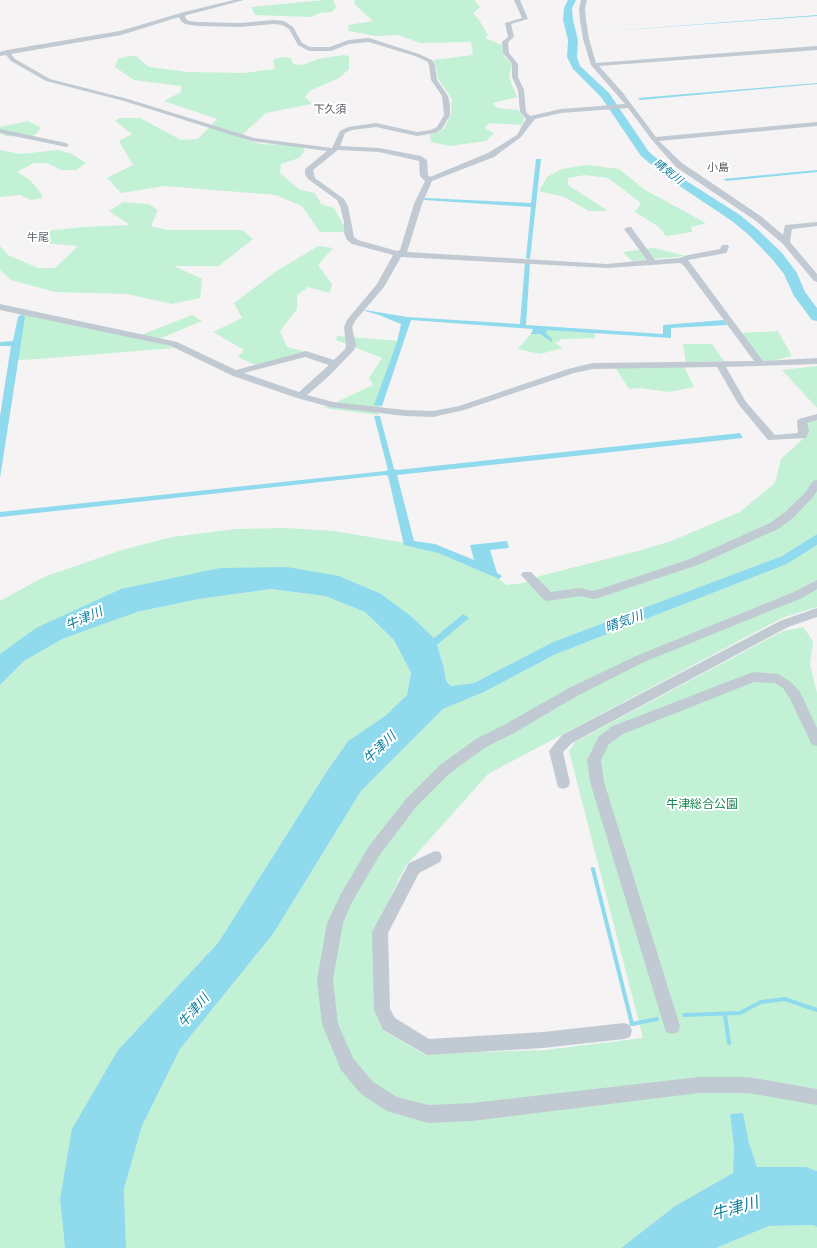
<!DOCTYPE html>
<html>
<head>
<meta charset="utf-8">
<style>
	body { margin:0 }
	canvas { display:block; background:#f5f3f3 }
</style>
</head>
<body>
<canvas width="817" height="1248"></canvas>
<script>
const context = document.querySelector('canvas').getContext('2d');
context.lineJoin = 'round';
function fillPath(path, color) { context.fillStyle = color; context.fill(path, 'evenodd'); }
const toPath = rows => new Path2D(rows.map(r => 'M' + r).join(''));
function strokePath(path, color, width, dash) { context.strokeStyle = color; context.lineWidth = width; context.lineCap = dash ? 'butt' : 'round'; context.setLineDash(dash || []); context.stroke(path); }
function label(font, color, halo, rows, align = 'center') {
  context.font = font + ' "PT Sans","Noto Sans JP",sans-serif'; context.lineWidth = 4; context.setLineDash([]); context.textBaseline = 'middle'; context.strokeStyle = halo; context.fillStyle = color; for (const [text, x, y, turn = 0] of rows) {
    context.save(); context.translate(x, y); context.rotate((+turn || 0) * Math.PI / 180); context.textAlign = isNaN(turn) ? turn : align; if (halo) context.strokeText(text, 0, 0); context.fillText(text, 0, 0); context.restore();
  }
}
fillPath(toPath([
	[325,0,333,0,336,7,332,12,320,13,311,17,255,15,251,7],
	[354,0,474,0,480,7,473,13,479,20,488,35,485,38,502,45,505,58,512,64,509,77,517,97,493,103,497,108,518,110,524,118,522,125,489,123,485,128,494,133,486,141,450,146,431,142,430,135,444,129,451,114,452,99,438,79,436,67,433,60,473,55,471,42,420,43,398,35,376,36,349,31,348,25,373,21,355,5],
	[343,55,349,56,349,69,339,78,311,90,305,97,312,104,266,113,243,134,242,139,261,144,302,146,305,151,299,158,281,164,280,173,300,190,315,193,321,204,334,208,344,226,344,232,320,232,302,206,276,195,165,186,121,193,107,178,133,165,119,141,132,134,115,121,119,118,140,118,181,140,198,139,217,119,164,101,181,92,181,86,134,80,115,67,118,59,128,56,136,56,149,67,188,72,243,73,275,69,273,60,282,57,291,58,293,64,303,65,318,59],
	[28,121,41,128,35,135,24,137,6,136,0,133,0,127],
	[0,150,20,154,58,150,72,154,86,163,76,170,61,170,47,163,34,163,17,172,30,180,41,193,42,198,31,200,20,195,0,197],
	[586,165,619,169,645,190,706,223,691,227,692,232,666,236,659,227,635,212,641,203,608,178,585,175,568,178,568,185,608,211,589,211,564,197,539,191,547,177,562,169],
	[123,202,148,204,158,210,151,226,167,230,242,230,253,239,219,266,174,266,202,279,200,298,172,304,127,294,55,292,11,280,0,270,0,246,8,255,38,268,55,268,78,246,44,243,40,236,47,231,84,227,130,225,109,211],
	[318,246,333,248,318,265,332,284,330,293,308,287,297,295,297,309,280,331,287,347,306,352,255,365,238,357,244,350,213,332,242,318,234,303,275,272],
	[654,248,686,256,632,261,623,252],
	[22,314,136,337,192,315,202,321,154,341,175,348,24,360,13,359],
	[539,328,595,331,595,338,562,339,555,343,563,348,540,354,518,349,531,334],
	[778,331,792,356,772,361,761,361,742,333],
	[337,336,400,341,378,415,324,408,373,385,369,378,382,358,336,340],
	[683,344,712,344,724,361,686,362],
	[817,366,817,408,782,370],
	[615,367,684,367,694,387,668,392,640,388,629,389],
	[817,419,817,534,782,556,553,642,474,683,451,686,446,681,444,668,437,645,468,618,463,614,434,638,412,617,287,567,0,654,0,601,44,577,122,550,172,537,236,529,286,528,333,531,406,543,405,545,438,553,499,579,507,585,524,583,540,576,638,551,669,542,740,512,775,483,781,459,805,437,807,423],
	[817,545,817,607,782,618,488,774,405,867,373,932,376,1015,384,1031,424,1054,545,1050,643,1038,569,751,575,742,783,631,803,627,813,641,810,664,817,693,817,1171,806,1167,757,1167,749,1143,730,1114,734,1148,733,1173,675,1206,621,1248,126,1248,124,1189,142,1126,180,1049,273,934,361,791,443,709,484,692,556,654,787,564],
	[271,589,325,596,365,612,394,640,411,673,407,695,385,716,348,741,327,771,218,943,118,1050,60,1199,65,1248,0,1248,0,685,24,661,62,639,137,612,199,599],
	[813,1225,817,1227,817,1248,716,1248,769,1226]
]), '#c3f1d5');
fillPath(toPath([
	[817,15,817,16,598,32],
	[817,83,817,84,640,100,638,98],
	[536,159,541,159,530,259,526,258,531,207,424,200,425,198,531,203],
	[817,170,817,172,726,181,723,179],
	[525,263,530,263,526,325,663,334,663,325,724,320,727,325,671,328,671,338,547,330,546,333,552,339,552,342,540,334,531,334,533,329,411,320,382,406,374,405,397,342,401,324,379,315,365,311,365,310,407,317,520,324],
	[22,314,25,317,0,478,0,416,11,346,0,346,0,342,13,341,18,317],
	[374,416,380,416,394,469,397,470,740,433,743,438,397,475,414,541,435,544,474,560,470,545,507,541,509,548,490,550,497,573,502,576,499,579,438,553,404,545,388,476,385,475,0,517,0,512,386,471,388,470],
	[817,534,817,545,787,564,556,654,484,692,443,709,361,791,273,934,180,1049,142,1126,124,1189,126,1248,65,1248,60,1199,72,1129,118,1050,218,943,327,771,348,741,385,716,407,695,411,673,394,640,365,612,325,596,271,589,199,599,137,612,62,639,24,661,0,685,0,654,36,628,121,589,220,568,287,567,339,576,381,594,412,617,434,638,463,614,469,618,437,645,444,668,446,681,451,686,474,683,553,642,782,556],
	[743,1113,749,1143,757,1167,806,1167,817,1171,817,1227,813,1225,769,1226,716,1248,621,1248,675,1206,733,1173,734,1148,730,1114]
]), '#90daee');
strokePath(toPath([
	[593,869,632,1024,657,1019],
	[684,1015,740,1013,761,1002,785,999,817,1010],
	[725,1015,729,1043]
]), '#90daee', 4);
fillPath(toPath([
	[568,0,576,0,572,8,573,20,578,40,577,57,580,66,609,93,649,152,677,175,740,215,757,229,782,253,797,273,805,292,817,308,817,321,812,320,794,296,784,274,772,259,749,235,732,221,669,179,641,156,601,97,573,69,567,57,568,40,563,20,564,8,568,0]
]), '#90daee');
fillPath(toPath([
	[234,0,244,0,187,15,185,16,186,19,189,21,197,22,240,23,274,20,284,21,293,27,302,43,310,47,330,47,348,40,369,38,419,54,432,60,435,65,437,80,448,96,450,105,450,115,442,129,435,133,417,136,376,127,352,130,345,133,340,146,379,148,421,156,427,160,428,175,430,177,488,153,517,135,526,119,520,112,518,90,512,77,512,64,503,53,502,42,508,37,505,23,522,18,514,0,520,0,528,19,511,24,514,37,508,42,509,53,518,64,518,77,524,90,526,112,530,116,561,109,625,104,591,65,583,39,580,20,579,9,581,0,587,0,585,9,586,20,589,39,596,63,817,46,817,50,599,66,623,93,656,137,817,122,817,126,659,141,682,163,762,217,783,235,785,225,817,222,817,226,792,229,790,242,817,274,817,282,814,281,783,244,756,221,676,167,652,140,628,108,561,113,535,119,521,137,494,157,432,181,422,204,407,252,607,264,647,260,624,229,628,227,631,227,655,260,680,258,688,255,720,249,722,245,728,245,729,247,726,253,688,260,763,361,817,358,817,364,726,367,746,402,775,435,798,433,797,421,799,419,817,414,817,420,807,423,809,431,806,438,768,440,739,405,717,367,593,369,574,373,464,410,433,417,405,416,330,407,297,398,233,376,171,346,0,310,0,304,177,342,236,370,306,351,334,360,345,349,346,345,344,327,347,320,377,284,393,255,352,244,347,240,344,233,344,222,340,206,337,200,308,179,305,174,305,169,327,151,251,141,124,101,46,81,11,61,6,55,0,56,0,52,7,50,120,31,184,12,234,0],
	[179,17,181,21,185,24,197,26,240,27,274,24,282,25,289,29,298,45,309,51,331,51,349,44,369,42,415,56,428,62,429,65,431,80,442,96,444,115,437,127,431,130,417,132,376,123,348,127,340,131,332,148,254,138,128,99,50,79,15,59,11,54,121,35,179,17],
	[338,150,379,152,419,161,420,176,425,181,414,204,400,250,397,251,358,240,354,237,348,206,344,199,315,178,313,170,338,150],
	[401,257,607,268,680,263,684,266,754,361,593,363,568,369,459,406,433,411,405,410,333,402,307,395,328,377,354,350,356,345,352,327,355,321,384,287,401,257],
	[305,357,329,365,299,392,244,373,305,357],
	[0,129,66,143,69,145,66,147,0,133,0,129],
	[817,480,817,491,813,497,793,518,778,529,698,565,598,598,594,599,580,596,548,601,544,600,521,575,523,572,531,572,551,592,580,588,594,591,690,559,770,523,785,512,805,493,813,481,817,480],
	[817,580,817,589,802,598,644,662,577,696,514,733,486,747,450,773,416,807,379,856,351,904,343,923,333,980,338,1024,353,1058,373,1082,397,1097,428,1105,472,1103,699,1077,748,1077,817,1089,817,1105,748,1093,699,1093,472,1121,428,1123,387,1111,361,1094,341,1070,322,1024,317,980,327,923,341,894,369,846,406,799,440,765,476,739,504,725,569,688,636,656,794,592,817,580],
	[817,608,817,617,788,627,572,743,563,752,570,783,568,787,563,789,558,787,549,751,562,735,780,621,817,608],
	[753,672,778,674,791,682,800,692,817,728,817,746,812,745,790,699,783,688,775,683,754,682,623,734,609,744,601,760,604,782,680,1026,678,1032,672,1034,666,1032,664,1026,590,782,587,760,599,736,613,726,753,672],
	[435,851,440,852,442,857,440,862,419,873,388,933,390,1009,395,1018,429,1039,543,1032,624,1023,630,1025,632,1031,630,1037,624,1039,543,1048,427,1055,383,1030,374,1010,372,932,409,863,435,851]
]), '#c1cad2');
label('11px', '#5f6368', '#fff', [
	["下久須",330,110],
	["小島",718,168],
	["牛尾",38,238]
]);
label('italic 11px', '#0c7c9b', '#fff', [
	["晴気川",668,172,37]
]);
label('12px', '#17864f', '#fff', [
	["牛津総合公園",702,805]
]);
label('italic 13px', '#0c7c9b', '#fff', [
	["牛津川",84,619,-24],
	["晴気川",624,622,-20],
	["牛津川",380,748,-44],
	["牛津川",194,1011,-49]
]);
label('italic 16px', '#0c7c9b', '#fff', [
	["牛津川",735,1209,-16]
]);
</script>
</body>
</html>
